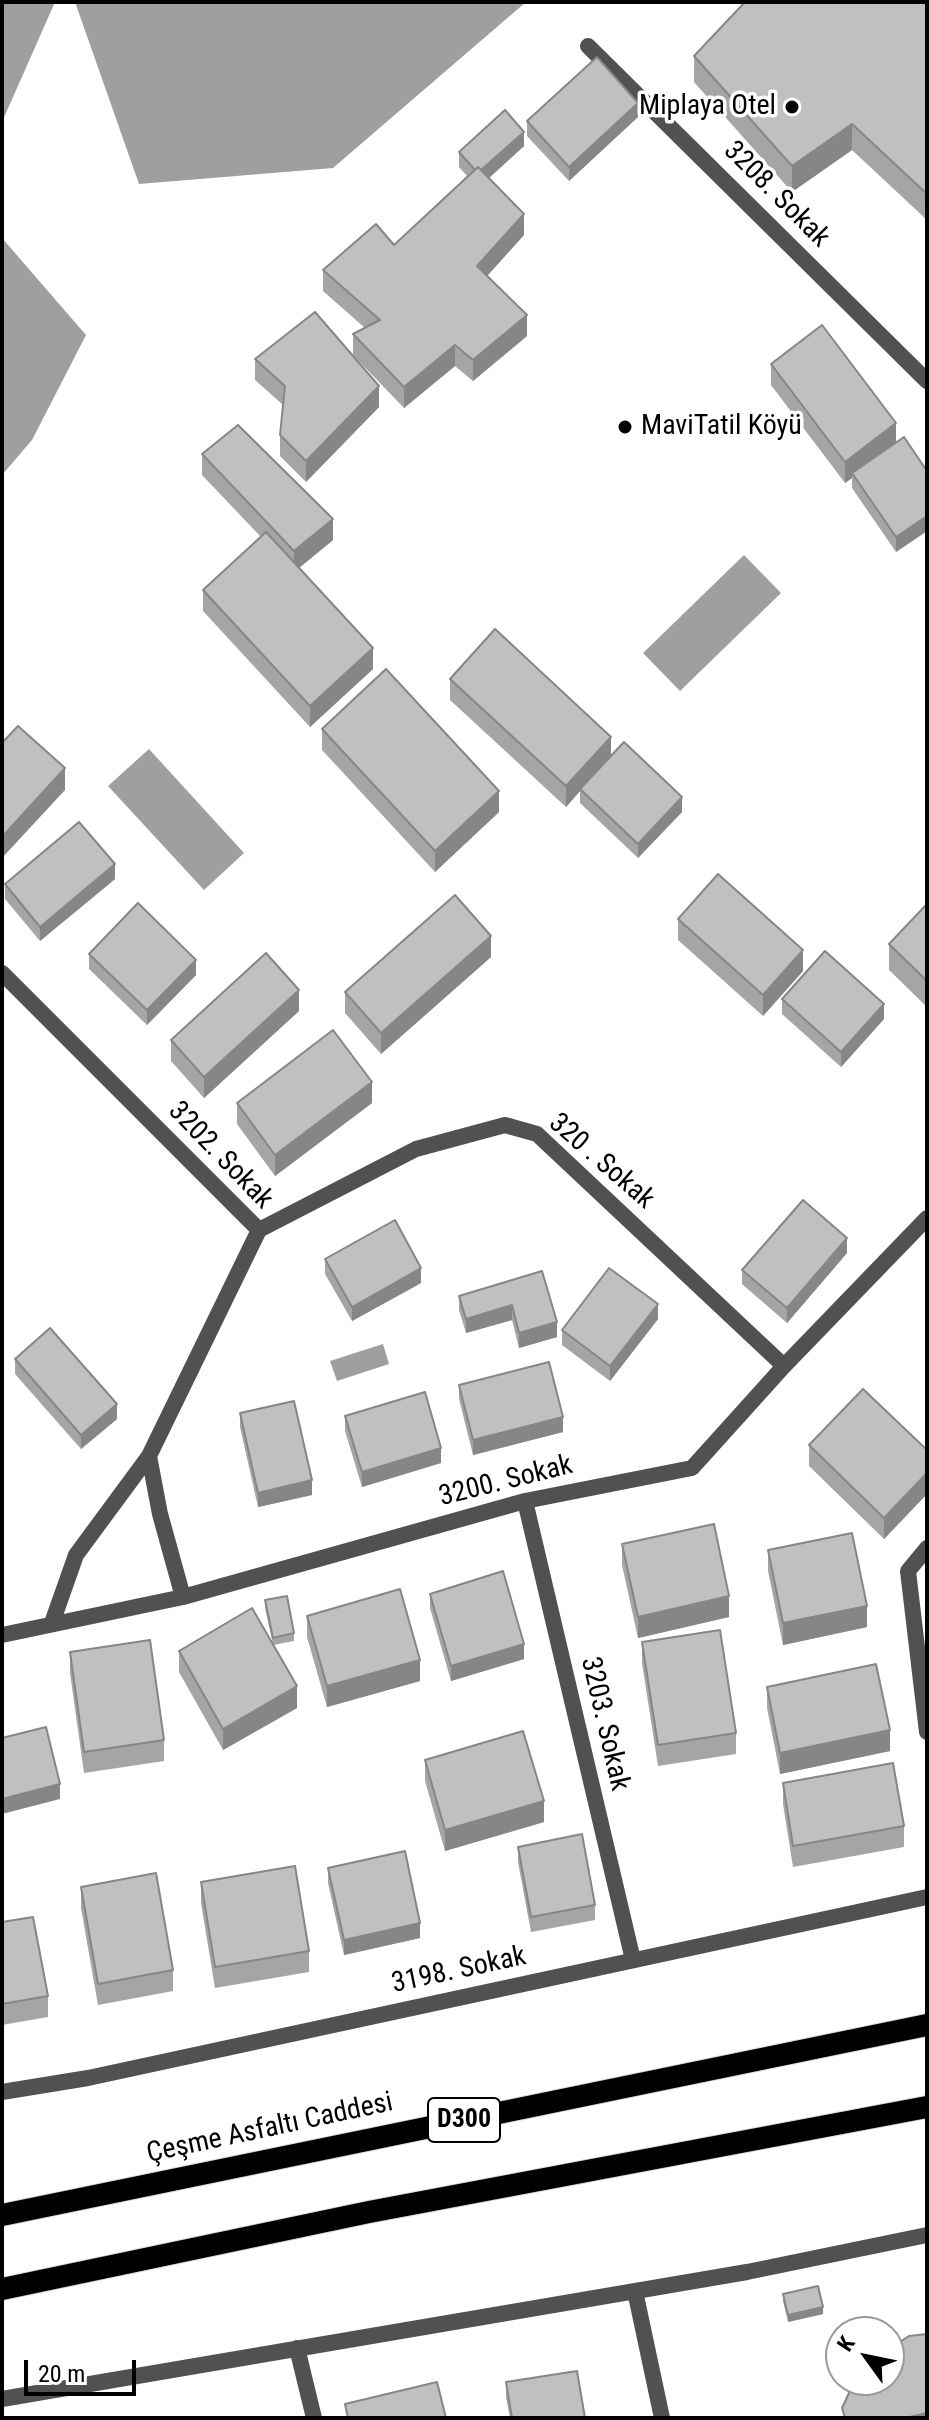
<!DOCTYPE html>
<html>
<head>
<meta charset="utf-8">
<style>
	body { margin:0 }
	#map { position:relative; width:929px; height:2420px; overflow:hidden; background:#fff; font-family:"Roboto Condensed",sans-serif }
	canvas { display:block }
	.frame { position:absolute; inset:0; border:4px solid #000; pointer-events:none }
	.north { position:absolute; left:825px; top:2316px; width:80px; height:80px; box-sizing:border-box; background:#fff; border:2px solid #999; border-radius:50%; rotate:303deg; font-size:22px; font-weight:700; line-height:32px; text-align:center; color:#000 }
	.north::after { content:''; display:block; margin:auto; width:28px; height:36px; background:#000; clip-path:polygon(50% 0,100% 100%,50% 72%,0 100%) }
	.scale { position:absolute; left:24px; top:2360px; width:112px; height:36px; box-sizing:border-box; border:4px solid #000; border-top:0; padding-left:10px; font-size:24px; line-height:28px; white-space:nowrap; color:#000; -webkit-text-stroke:6px #fff; paint-order:stroke }
</style>
</head>
<body>
<div id="map">
<canvas width="929" height="2420"></canvas>
<div class="frame"></div>
<div class="north">K</div>
<div class="scale">20 m</div>
</div>
<script>
const context = document.querySelector('canvas').getContext('2d');
context.lineJoin = 'round';
function fillPath(path, color) { context.fillStyle = color; context.fill(path, 'evenodd'); }
const toPath = rows => new Path2D(rows.map(r => 'M' + r).join(''));
function strokePath(path, color, width, dash) { context.strokeStyle = color; context.lineWidth = width; context.lineCap = dash ? 'butt' : 'round'; context.setLineDash(dash || []); context.stroke(path); }
function label(font, color, halo, rows, align = 'center') {
  context.font = font + ' "Roboto Condensed",sans-serif'; context.lineWidth = 7; context.setLineDash([]); context.textBaseline = 'middle'; context.strokeStyle = halo; context.fillStyle = color; for (const [text, x, y, turn = 0] of rows) {
    context.save(); context.translate(x, y); context.rotate((+turn || 0) * Math.PI / 180); context.textAlign = isNaN(turn) ? turn : align; if (halo) context.strokeText(text, 0, 0); context.fillText(text, 0, 0); context.restore();
  }
}
fillPath(toPath([
	[2,2,55,2,2,122],
	[75,2,526,2,333,168,139,184],
	[2,238,86,335,32,440,2,475],
	[744,555,781,593,680,691,643,653],
	[149,749,244,853,204,890,108,786],
	[383,1344,389,1364,337,1381,330,1361]
]), '#9f9f9f');
const trunk = toPath([
	[2,2215,927,2025],
	[2,2289,369,2212,927,2107]
]);
strokePath(trunk, '#dbdbdb', 24);
strokePath(toPath([
	[588,46,927,381],
	[2,973,259,1230,149,1456,160,1514,183,1597],
	[259,1230,416,1149,505,1125,537,1134,784,1366],
	[525,1501,633,1960],
	[927,1548,908,1571,927,1732],
	[52,1623,76,1555,149,1456],
	[2,1635,183,1597,525,1501,692,1468,784,1366,927,1218],
	[2,2092,88,2078,927,1897],
	[635,2291,662,2418],
	[297,2348,314,2418],
	[2,2399,747,2272,927,2235]
]), '#515151', 16);
strokePath(trunk, '#000', 22);
fillPath(toPath([
	[927,2,927,220,852,150,792,192,694,82,694,56],
	[638,117,569,181,527,136,527,121],
	[524,146,489,178,524,235,487,276,527,336,473,381,455,366,404,408,353,355,353,334,365,328,323,291,323,270,394,245,467,176,459,167,459,152],
	[255,359,379,407,306,482,280,456,280,435,283,405,255,380],
	[771,364,896,442,927,471,927,531,896,552,852,488,852,478,845,483,771,385],
	[202,454,333,540,299,568,373,669,310,727,203,611,203,590,261,537,202,475],
	[450,679,611,756,682,812,638,858,580,803,580,791,566,807,450,700],
	[322,729,499,812,435,872,322,750],
	[115,879,40,941,5,899,5,884],
	[927,904,927,1007,889,970,889,944],
	[678,919,803,971,763,1016,678,940],
	[89,954,196,975,147,1025,89,969],
	[491,957,381,1054,345,1013,345,992],
	[782,999,884,1019,841,1067,782,1014],
	[299,1011,204,1098,171,1061,171,1040],
	[237,1103,372,1103,275,1176,237,1124],
	[847,1253,787,1323,742,1284,742,1270],
	[325,1259,421,1283,352,1321,325,1274],
	[542,1271,557,1337,519,1348,512,1320,466,1333,459,1310,459,1296],
	[658,1319,610,1381,562,1345,562,1330],
	[15,1359,117,1419,81,1449,15,1374],
	[459,1385,563,1432,473,1455,459,1399],
	[240,1413,312,1495,258,1507,240,1427],
	[345,1416,441,1463,362,1487,345,1431],
	[809,1445,927,1450,927,1494,884,1539,809,1466],
	[622,1544,729,1617,638,1638,622,1565],
	[768,1550,867,1627,783,1645,768,1571],
	[430,1594,524,1659,451,1681,430,1608],
	[265,1600,294,1633,294,1641,273,1645,297,1708,223,1750,179,1672,179,1651,273,1644,265,1608],
	[307,1616,420,1681,327,1707,307,1637],
	[642,1642,736,1733,736,1754,658,1766,642,1663],
	[70,1652,164,1740,164,1761,84,1773,70,1673],
	[767,1687,890,1751,780,1774,767,1708],
	[425,1760,544,1822,445,1851,425,1781],
	[783,1783,904,1826,904,1847,793,1867,783,1804],
	[518,1847,595,1905,595,1920,531,1932,518,1862],
	[328,1868,420,1938,344,1955,328,1883],
	[201,1882,309,1951,309,1972,215,1988,201,1903],
	[81,1887,173,1970,173,1991,98,2005,81,1908],
	[2,1922,48,1996,48,2017,2,2025],
	[783,2294,823,2314,788,2322,783,2301],
	[506,2382,585,2418,510,2418,506,2397]
]), '#a5a5a5');
fillPath(toPath([
	[638,103,638,117,569,181,569,167],
	[852,124,852,150,792,192,792,166],
	[524,132,524,146,478,188,478,173],
	[524,214,524,235,477,287,477,266],
	[527,315,527,336,473,381,473,360],
	[455,345,455,366,404,408,404,387],
	[379,386,379,407,306,482,306,461],
	[896,423,896,444,852,473,852,478,845,483,845,462],
	[927,516,927,531,896,552,896,537],
	[333,519,333,540,294,572,294,551],
	[373,648,373,669,310,727,310,706],
	[611,737,611,758,580,789,580,791,566,807,566,786],
	[65,768,65,790,2,858,2,837],
	[499,791,499,812,435,872,435,851],
	[682,797,682,812,638,858,638,844],
	[115,864,115,879,40,941,40,927],
	[491,936,491,957,381,1054,381,1033],
	[803,950,803,971,763,1016,763,995],
	[196,960,196,975,147,1025,147,1010],
	[299,990,299,1011,204,1098,204,1077],
	[884,1004,884,1019,841,1067,841,1052],
	[372,1082,372,1103,275,1176,275,1155],
	[847,1238,847,1253,787,1323,787,1308],
	[421,1268,421,1283,352,1321,352,1307],
	[658,1304,658,1319,610,1381,610,1366],
	[512,1305,512,1320,466,1333,466,1319],
	[557,1322,557,1337,519,1348,519,1333],
	[117,1404,117,1419,81,1449,81,1435],
	[563,1417,563,1432,473,1455,473,1440],
	[441,1448,441,1463,362,1487,362,1472],
	[927,1473,927,1494,884,1539,884,1518],
	[312,1480,312,1495,258,1507,258,1493],
	[729,1596,729,1617,638,1638,638,1617],
	[867,1606,867,1627,783,1645,783,1623],
	[524,1644,524,1659,451,1681,451,1666],
	[420,1660,420,1681,327,1707,327,1686],
	[297,1686,297,1708,223,1750,223,1729],
	[890,1730,890,1751,780,1774,780,1753],
	[60,1784,60,1799,2,1814,2,1799],
	[544,1801,544,1822,445,1851,445,1830],
	[420,1923,420,1938,344,1955,344,1940],
	[823,2307,823,2314,788,2322,788,2315],
	[927,2413,927,2418,905,2418]
]), '#868686');
const building = toPath([
	[745,2,927,2,927,194,852,124,792,166,694,56,745,2],
	[597,57,638,103,569,167,527,121,597,57],
	[505,110,524,132,481,170,478,167,475,170,459,152,505,110],
	[478,167,524,214,477,266,527,315,473,360,455,345,404,387,353,334,380,320,323,270,376,224,394,245,478,167],
	[315,312,379,386,306,461,280,435,285,386,255,359,315,312],
	[822,325,896,423,845,462,771,364,822,325],
	[238,425,333,519,294,551,202,454,238,425],
	[904,437,927,471,927,516,896,537,852,473,904,437],
	[266,532,373,648,310,706,203,590,266,532],
	[495,629,611,737,566,786,450,679,495,629],
	[386,669,499,791,435,851,322,729,386,669],
	[18,726,65,768,2,837,2,743,18,726],
	[624,742,682,797,638,844,580,789,624,742],
	[79,822,115,864,40,927,5,884,79,822],
	[718,874,803,950,763,995,678,919,718,874],
	[455,895,491,936,381,1033,345,992,455,895],
	[138,903,196,960,147,1010,89,954,138,903],
	[927,904,927,981,889,944,927,904],
	[825,951,884,1004,841,1052,782,999,825,951],
	[266,953,299,990,204,1077,171,1040,266,953],
	[333,1030,372,1082,275,1155,237,1103,333,1030],
	[803,1200,847,1238,787,1308,742,1270,803,1200],
	[395,1220,421,1268,352,1307,325,1259,395,1220],
	[609,1268,658,1304,610,1366,562,1330,609,1268],
	[542,1271,557,1322,519,1333,512,1305,466,1319,459,1296,542,1271],
	[50,1328,117,1404,81,1435,15,1359,50,1328],
	[549,1362,563,1417,473,1440,459,1385,549,1362],
	[863,1389,927,1450,927,1473,884,1518,809,1445,863,1389],
	[425,1392,441,1448,362,1472,345,1416,425,1392],
	[294,1401,312,1480,258,1493,240,1413,294,1401],
	[714,1524,729,1596,638,1617,622,1544,714,1524],
	[852,1533,867,1606,783,1623,768,1550,852,1533],
	[503,1571,524,1644,451,1666,430,1594,503,1571],
	[400,1589,420,1660,327,1686,307,1616,400,1589],
	[287,1596,294,1633,273,1638,265,1600,287,1596],
	[252,1608,297,1686,223,1729,179,1651,252,1608],
	[720,1630,736,1733,658,1745,642,1642,720,1630],
	[150,1640,164,1740,84,1752,70,1652,150,1640],
	[876,1664,890,1730,780,1753,767,1687,876,1664],
	[46,1727,60,1784,2,1799,2,1738,46,1727],
	[523,1731,544,1801,445,1830,425,1760,523,1731],
	[893,1763,904,1826,793,1846,783,1783,893,1763],
	[582,1834,595,1905,531,1917,518,1847,582,1834],
	[405,1851,420,1923,344,1940,328,1868,405,1851],
	[295,1866,309,1951,215,1967,201,1882,295,1866],
	[156,1873,173,1970,98,1984,81,1887,156,1873],
	[33,1917,48,1996,2,2004,2,1922,33,1917],
	[818,2286,823,2307,788,2315,783,2294,818,2286],
	[927,2334,927,2413,905,2418,845,2418,842,2408,855,2380,889,2380,889,2349,909,2336,927,2334],
	[577,2371,585,2418,512,2418,506,2382,577,2371],
	[437,2382,446,2418,348,2418,345,2404,437,2382]
]);
fillPath(building, '#c0c0c0');
strokePath(building, '#868686', 2);
for (const [x, y, r, color] of [
	[792,107,8,"#000"],
	[625,427,8,"#000"]
]) { const dot = new Path2D(); dot.arc(x, y, r, 0, 2 * Math.PI); context.fillStyle = color; context.fill(dot); strokePath(dot, '#fff', 3); }
for (const [x, y, w] of [
	[464,2120,72]
]) { const box = new Path2D(); box.roundRect(x - w / 2, y - 22, w, 44, 6); context.fillStyle = '#fff'; context.fill(box); strokePath(box, '#000', 2); }
label('bold 26px', '#000', null, [
	["D300",464,2120]
]);
label('28px', '#000', '#fff', [
	["Miplaya Otel",776,107],
	["MaviTatil Köyü",641,427,"left"]
], 'right');
label('28px', '#000', '#fff', [
	["3208. Sokak",776,195,45],
	["3202. Sokak",220,1156,46],
	["320 . Sokak",601,1162,41],
	["3200. Sokak",506,1482,-14],
	["3203. Sokak",604,1724,77],
	["3198. Sokak",459,1971,-12],
	["Çeşme Asfaltı Caddesi",270,2129,-12]
]);
</script>
</body>
</html>
